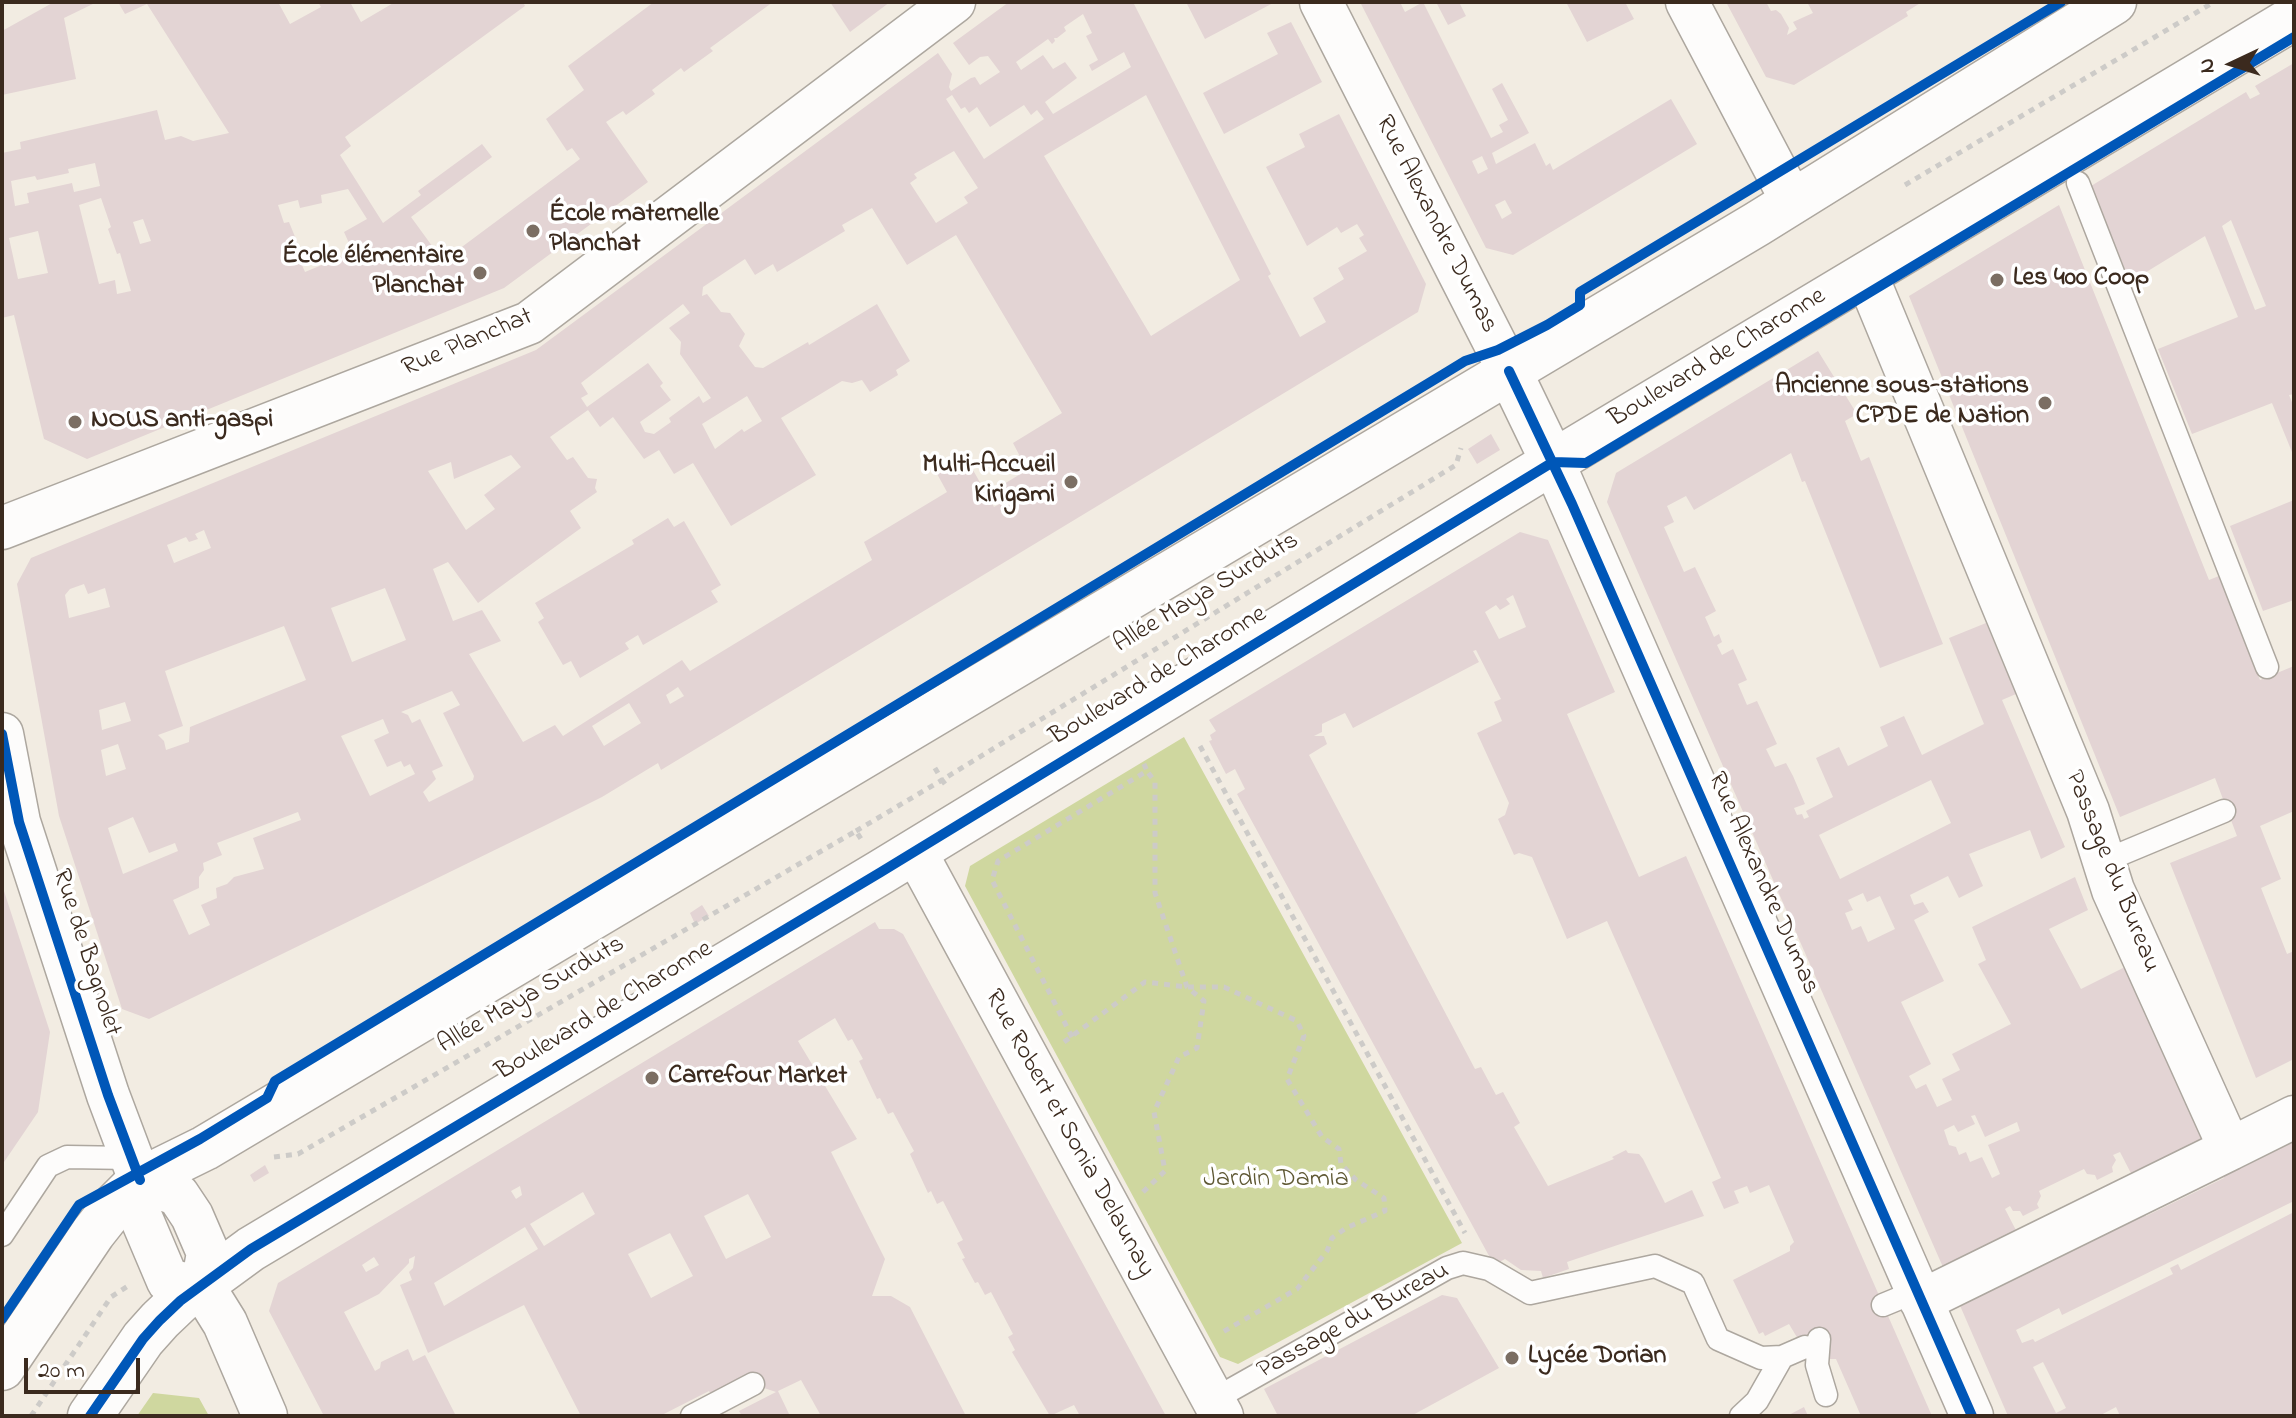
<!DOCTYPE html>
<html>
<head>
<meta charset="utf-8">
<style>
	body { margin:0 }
	#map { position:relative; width:2296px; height:1418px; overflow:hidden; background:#f2ece2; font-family:"Indie Flower",sans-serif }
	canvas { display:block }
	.frame { position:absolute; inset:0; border:4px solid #3b2a1e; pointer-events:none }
	.north { position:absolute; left:2192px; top:24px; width:80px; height:80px; -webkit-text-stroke:6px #fff; paint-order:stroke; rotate:266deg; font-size:22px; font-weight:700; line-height:32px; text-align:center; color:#3b2a1e }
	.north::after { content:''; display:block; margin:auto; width:28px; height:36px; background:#3b2a1e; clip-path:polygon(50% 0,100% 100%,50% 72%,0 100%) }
	.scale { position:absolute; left:24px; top:1358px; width:116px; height:36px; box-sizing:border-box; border:4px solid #3b2a1e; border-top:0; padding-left:10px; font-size:24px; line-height:28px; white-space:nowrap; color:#3b2a1e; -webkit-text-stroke:6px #fff; paint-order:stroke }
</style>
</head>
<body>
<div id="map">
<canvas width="2296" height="1418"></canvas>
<div class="frame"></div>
<div class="north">N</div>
<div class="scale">20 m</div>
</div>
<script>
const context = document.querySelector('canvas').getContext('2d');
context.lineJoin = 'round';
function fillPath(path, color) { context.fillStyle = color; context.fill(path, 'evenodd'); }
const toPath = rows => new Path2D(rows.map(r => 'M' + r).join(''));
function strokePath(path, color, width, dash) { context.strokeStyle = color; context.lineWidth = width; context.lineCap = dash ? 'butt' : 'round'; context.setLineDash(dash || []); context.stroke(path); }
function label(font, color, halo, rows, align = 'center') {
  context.font = font + ' "Indie Flower",sans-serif'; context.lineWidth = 7; context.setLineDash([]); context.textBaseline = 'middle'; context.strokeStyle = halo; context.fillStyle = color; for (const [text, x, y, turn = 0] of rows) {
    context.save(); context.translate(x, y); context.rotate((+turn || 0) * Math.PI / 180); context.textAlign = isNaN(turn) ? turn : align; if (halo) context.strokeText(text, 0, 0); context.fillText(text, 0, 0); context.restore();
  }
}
fillPath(toPath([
	[1184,737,1462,1243,1238,1364,1220,1357,965,886,970,866],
	[153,1393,199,1398,209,1416,137,1416]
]), '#cfd79f');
fillPath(toPath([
	[54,2,97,2,64,18,76,79,2,95,2,31],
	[118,2,278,2,290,24,321,7,318,2,350,2,361,22,395,2,523,2,525,6,345,137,351,146,340,155,383,223,421,195,418,191,482,144,492,157,411,217,443,261,580,159,572,148,567,151,546,119,584,90,568,66,654,2,773,2,710,48,713,51,684,72,681,68,652,90,655,94,626,115,623,111,606,122,648,182,504,288,87,459,44,439,14,315,2,318,2,153,21,149,20,142,157,110,165,140,181,136,193,141,229,133,147,4,125,14],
	[95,163,100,186,74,192,72,183,27,193,29,203,15,206,11,181,35,176,37,180,69,173,68,169],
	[348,189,367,219,344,232,353,252,305,272,298,256,302,254,289,222,284,223,278,205,298,200,300,208,322,203,321,195],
	[101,198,111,227,108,229,117,254,120,253,131,291,117,294,115,280,99,284,79,205],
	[143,219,151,241,140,244,133,222],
	[38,231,48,273,18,279,9,238],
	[830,2,890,2,850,32],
	[1009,2,1133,2,1271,274,1268,276,1300,337,1326,322,1313,298,1344,279,1338,268,1367,251,1359,238,1364,235,1357,224,1341,233,1337,227,1307,246,1266,167,1305,147,1299,134,1339,114,1426,284,1418,312,661,770,658,763,602,797,546,825,149,1019,122,1009,59,816,17,584,31,558,536,350,938,53,952,74,949,87,951,91,971,78,975,77,980,85,1000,72,988,56,980,57,969,65,953,43],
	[1083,14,1092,33,1086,36,1098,60,1089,65,1092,71,1124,52,1131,67,1053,114,1045,102,1077,78,1065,62,1053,69,1043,55,1021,70,1016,62,1048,39,1052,44,1055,41,1054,38,1057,38,1066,31,1064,27],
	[952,95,961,109,965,107,969,113,977,107,990,127,1024,105,1031,115,1037,110,1044,119,984,159,946,99],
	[1146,95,1240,280,1151,336,1044,156],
	[954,151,978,188,964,197,968,203,936,223,910,183,917,178,914,174],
	[872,208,907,265,956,235,1062,413,1013,443,1027,470,1004,484,1011,498,994,507,965,456,936,472,947,492,864,542,872,560,690,671,682,660,563,736,555,725,523,742,469,654,501,641,482,610,453,621,433,569,448,562,478,603,581,528,570,511,597,492,595,488,597,479,588,478,573,457,567,460,550,437,588,410,600,427,613,417,644,459,659,450,674,474,693,463,731,526,816,475,781,418,842,381,852,383,862,380,870,392,898,375,896,370,910,361,877,304,809,345,808,342,763,368,755,367,739,346,745,334,730,313,721,312,707,294,702,296,703,287,745,259,755,275,773,264,777,272,845,231,842,225],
	[683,304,690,313,669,328,681,342,680,354,711,398,703,403,699,396,669,418,671,422,654,434,645,432,640,422,671,400,660,386,663,383,648,363,587,407,581,398,588,394,581,383],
	[747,396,762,421,744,432,742,429,715,449,702,424],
	[511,455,521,467,484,495,495,509,466,530,428,471,451,462,454,479],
	[204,530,211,548,174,563,167,545,186,537,189,542,198,539,195,534],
	[84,584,88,594,105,588,110,607,69,618,65,595,70,589],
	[385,588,406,640,352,662,331,608],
	[284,626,306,680,190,727,189,742,166,750,164,741,158,735,183,726,165,671],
	[678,687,684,696,670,704,666,695],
	[452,691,460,705,443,713,474,776,473,780,429,802,423,792,436,779,432,771,443,766,420,719,412,723,408,715,401,712],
	[125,702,131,721,102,730,99,710],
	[629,703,641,723,604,746,592,726],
	[383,719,389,733,374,740,387,767,401,761,404,767,410,764,415,774,370,796,341,736],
	[118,744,126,769,106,776,101,750],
	[298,812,301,820,253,838,264,869,234,877,227,884,216,888,217,898,201,905,210,925,189,935,173,900,199,888,199,877,204,870,203,863,222,855,217,843],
	[133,817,149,853,175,843,178,851,123,874,108,828],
	[1186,2,1275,2,1205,39],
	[1360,2,1400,2,1405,12,1423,2,1491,138,1503,132,1499,125,1508,120,1492,89,1502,83,1529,133,1492,153,1496,164,1535,143,1546,166,1550,163,1553,170,1671,99,1697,144,1513,255,1486,248],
	[1482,156,1488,169,1478,174,1472,161],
	[1505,200,1512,213,1502,219,1495,205],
	[1436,2,1459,2,1466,16,1448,25],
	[1566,2,1625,2,1634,19,1587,42],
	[1726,2,1766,2,1771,11,1776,10,1781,14,1789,28,1787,35,1797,29,1793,22,1813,13,1807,2,1922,2,1906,12,1908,16,1794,85,1766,77],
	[1291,22,1322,82,1224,134,1203,93,1278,54,1267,33],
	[2294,63,2294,394,2289,395,2294,407,2294,457,2272,403,2192,434,2158,349,2238,317,2205,236,2130,282,2091,186,2246,92,2250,99,2260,94,2255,86],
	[2231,220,2266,306,2255,310,2222,226],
	[2059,205,2209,580,2219,576,2260,680,2294,666,2294,811,2260,826,2281,879,2261,888,2287,954,2294,951,2294,1059,2256,1078,2170,863,2237,836,2215,778,2120,817,1909,296],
	[1818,351,1857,414,1845,421,1861,461,1869,457,1943,644,1880,668,1805,481,1802,482,1791,453,1694,510,1686,496,1667,506,1674,522,1664,527,1684,572,1695,567,1716,611,1705,617,1714,637,1719,634,1722,642,1717,645,1722,655,1733,649,1747,680,1738,684,1747,705,1757,701,1777,744,1766,749,1775,767,1786,763,1793,776,1805,804,1794,808,1797,815,1802,814,1804,819,1809,817,1806,811,1833,797,1816,758,1839,747,1848,766,1888,746,1880,727,1904,716,1922,755,1984,724,1949,638,1986,623,2016,694,2002,700,2065,847,2041,859,2030,830,1969,854,1983,886,1959,898,1948,876,1910,895,1914,905,1923,902,1929,912,1914,920,1944,981,1901,1002,1931,1064,1909,1076,1916,1089,1926,1084,1937,1107,1952,1100,1942,1079,1960,1070,1952,1054,2011,1024,1978,964,1986,960,1972,927,2075,877,2088,910,2049,929,2081,989,2129,965,2205,1137,2201,1148,2135,1181,2120,1152,2113,1155,2116,1160,2112,1167,2113,1172,2097,1180,2095,1175,2087,1174,2084,1169,2039,1191,2041,1196,2037,1204,2039,1208,2023,1216,2020,1211,2013,1211,2010,1206,2005,1209,2020,1238,1946,1274,1607,502,1616,473],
	[1931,780,1951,823,1840,879,1819,835],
	[1863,893,1867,902,1880,896,1895,929,1868,942,1861,926,1852,930,1845,913,1853,910,1848,900],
	[1975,1115,1985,1137,2017,1122,2020,1131,1988,1145,2000,1174,1992,1178,1982,1157,1970,1162,1966,1152,1959,1155,1956,1147,1949,1145,1944,1130,1954,1125,1958,1132,1975,1124,1971,1116],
	[1491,434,1500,450,1477,464,1468,449],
	[2294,500,2294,600,2263,611,2230,526],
	[668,518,674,527,684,521,721,585,711,591,718,602,643,645,638,635,625,643,629,649,580,678,571,661,563,665,538,622,544,618,535,603,634,544,632,540],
	[1520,532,1548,540,1615,692,1567,714,1639,877,1686,856,1932,1416,1861,1416,1836,1359,1827,1359,1798,1339,1789,1324,1765,1336,1763,1332,1759,1334,1733,1280,1790,1251,1790,1246,1794,1242,1769,1185,1750,1193,1747,1186,1734,1191,1739,1203,1724,1209,1712,1182,1721,1178,1607,921,1567,939,1532,857,1519,853,1514,855,1498,819,1505,815,1509,803,1477,733,1502,721,1494,702,1501,699,1476,650,1473,651,1479,662,1353,728,1345,713,1322,724,1322,732,1314,736,1324,736,1327,744,1309,755,1475,1069,1481,1067,1496,1095,1503,1092,1520,1123,1514,1127,1548,1186,1614,1159,1612,1157,1626,1150,1628,1153,1639,1154,1643,1159,1665,1203,1692,1190,1704,1216,1567,1262,1569,1269,1543,1278,1541,1271,1521,1270,1505,1259,1494,1265,1237,794,1245,789,1235,769,1226,774,1209,741,1212,740,1210,735,1216,731,1209,720],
	[1513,595,1526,627,1499,639,1485,612,1496,605,1500,610,1510,604,1506,599],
	[2,885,50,1032,38,1112,2,1165],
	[702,905,709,916,695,924,690,913],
	[875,922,879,929,894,929,903,934,1166,1416,1080,1416,1074,1405,1050,1416,1012,1352,1015,1350,1008,1337,1013,1334,991,1292,985,1295,978,1282,975,1283,962,1259,965,1258,957,1243,963,1240,943,1201,937,1204,931,1191,928,1193,910,1154,914,1151,893,1112,888,1114,880,1098,877,1099,859,1061,863,1059,852,1039,848,1041,835,1018,798,1041,857,1139,831,1152,885,1259,872,1296,891,1296,910,1307,966,1416,821,1416,801,1380,778,1391,790,1416,742,1416,739,1411,776,1392,740,1380,711,1395,709,1391,660,1416,581,1416,524,1305,428,1353,400,1285,412,1280,409,1272,413,1268,415,1256,409,1259,409,1263,379,1294,344,1312,375,1371,380,1368,381,1362,408,1349,413,1361,425,1355,456,1416,324,1416,269,1311,278,1283],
	[520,1186,522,1195,516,1199,511,1191],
	[583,1192,595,1214,544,1246,530,1224],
	[748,1194,771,1237,726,1259,704,1216],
	[525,1227,538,1249,444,1306,434,1283],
	[670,1233,693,1276,651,1298,628,1254],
	[374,1257,379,1265,366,1272,362,1265],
	[2292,1136,2294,1141,2294,1201,2062,1315,2059,1308,2016,1330,2022,1343,2033,1339,2035,1342,2173,1274,2170,1268,2178,1264,2181,1270,2294,1212,2294,1416,2120,1416,2116,1407,2099,1416,2008,1416,1958,1301,2143,1209,2146,1216,2224,1178,2222,1170],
	[2043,1362,2066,1408,2056,1413,2033,1367],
	[265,1165,269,1173,254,1182,250,1175],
	[1442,1295,1457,1298,1499,1368,1411,1416,1278,1416,1264,1389],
	[1804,1407,1808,1416,1787,1416]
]), '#e3d4d4');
const lane = toPath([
	[2078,183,2267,667],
	[2104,861,2224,811],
	[2,1235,48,1166,67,1157,131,1158],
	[1883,1305,1917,1291],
	[1819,1339,1817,1365,1826,1395],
	[1213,1400,1447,1268,1463,1263,1489,1269,1530,1293,1655,1266,1693,1283,1718,1339,1761,1358,1782,1357,1805,1347],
	[692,1416,753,1384],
	[1741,1416,1757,1401,1782,1357]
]);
const street = toPath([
	[1321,2,1509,371],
	[1687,2,1792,201],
	[1866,274,2088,811,2113,890,2230,1149,1921,1301],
	[1553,462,1972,1416],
	[2,528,529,323,954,2],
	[2,734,19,822,108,1095,140,1180,140,1215,168,1281,202,1286,208,1253,192,1216,178,1195,140,1180],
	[915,851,1222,1416],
	[2230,1149,2294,1117]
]);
const secondary = toPath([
	[202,1286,225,1323,265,1416]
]);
const primary = toPath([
	[1509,371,1553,462],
	[2,1368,93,1233,116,1204,140,1180,205,1148,1757,224,2114,2],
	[90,1416,143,1339,160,1320,180,1301,251,1249,881,872,1553,462,2294,18]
]);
strokePath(lane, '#ada79f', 25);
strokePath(street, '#ada79f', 45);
strokePath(secondary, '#ada79f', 47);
strokePath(primary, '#ada79f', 47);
strokePath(toPath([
	[1905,185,2214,2],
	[1200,746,1465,1233],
	[945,784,942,780,1456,465,1461,448],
	[856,831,942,780,932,763],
	[1072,1037,992,880,998,861,1147,771,1143,762],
	[1064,1042,1145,982,1187,987,1224,987,1297,1021,1304,1036,1287,1079,1322,1137,1339,1149,1341,1164,1356,1180,1384,1198,1385,1211,1346,1228,1332,1238,1327,1251,1297,1289,1221,1333],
	[274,1157,298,1154,856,831,861,839],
	[1143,1192,1165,1171,1154,1112,1179,1057,1197,1048,1204,1001,1187,987,1155,893,1155,782,1147,771],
	[31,1416,111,1297,128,1286]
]), '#cdcbc8', 5, [6, 6]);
strokePath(lane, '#fdfcfb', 22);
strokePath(street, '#fdfcfb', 42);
strokePath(secondary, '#fdfcfb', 44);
strokePath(primary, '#fdfcfb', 44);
strokePath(toPath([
	[1509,371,1572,504,1972,1416],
	[2,734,19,822,108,1095,140,1180],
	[2,1319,79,1205,200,1139,267,1098,275,1081,1447,372,1465,361,1498,350,1547,325,1580,305,1580,292,2061,2],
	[90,1416,143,1339,160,1320,180,1301,251,1249,881,872,1553,462,1586,463,2294,37]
]), '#0057b8', 10);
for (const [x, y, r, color] of [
	[533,231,8,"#7b6e63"],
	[480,273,8,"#7b6e63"],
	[1997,280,8,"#7b6e63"],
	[2045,403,8,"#7b6e63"],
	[75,422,8,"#7b6e63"],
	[1071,482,8,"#7b6e63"],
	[652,1078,8,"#7b6e63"],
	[1512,1358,8,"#7b6e63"]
]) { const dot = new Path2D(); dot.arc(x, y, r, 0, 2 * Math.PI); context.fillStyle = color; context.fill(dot); strokePath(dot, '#fff', 3); }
label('bold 26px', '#3b2a1e', '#fff', [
	["École maternelle",549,216],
	["Planchat",549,246],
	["École élémentaire",464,258,"right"],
	["Planchat",464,288,"right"],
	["Les 400 Coop",2013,280],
	["Ancienne sous-stations",2029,388,"right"],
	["CPDE de Nation",2029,418,"right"],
	["NOUS anti-gaspi",91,422],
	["Multi-Accueil",1055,467,"right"],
	["Kirigami",1055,497,"right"],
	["Carrefour Market",668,1078],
	["Lycée Dorian",1528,1358]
], 'left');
label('26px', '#3b2a1e', '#fff', [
	["Rue Alexandre Dumas",1435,225,63],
	["Rue Planchat",468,344,-23],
	["Boulevard de Charonne",1718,359,-31],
	["Allée Maya Surduts",1207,594,-31],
	["Boulevard de Charonne",1159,677,-31],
	["Passage du Bureau",2111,872,68],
	["Rue Alexandre Dumas",1762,884,66],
	["Rue de Bagnolet",85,953,72],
	["Allée Maya Surduts",532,996,-30],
	["Boulevard de Charonne",605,1012,-31],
	["Rue Robert et Sonia Delaunay",1068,1134,61],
	["Passage du Bureau",1354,1322,-29]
]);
label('26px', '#5f5934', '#fff', [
	["Jardin Damia",1276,1181]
]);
</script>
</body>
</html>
